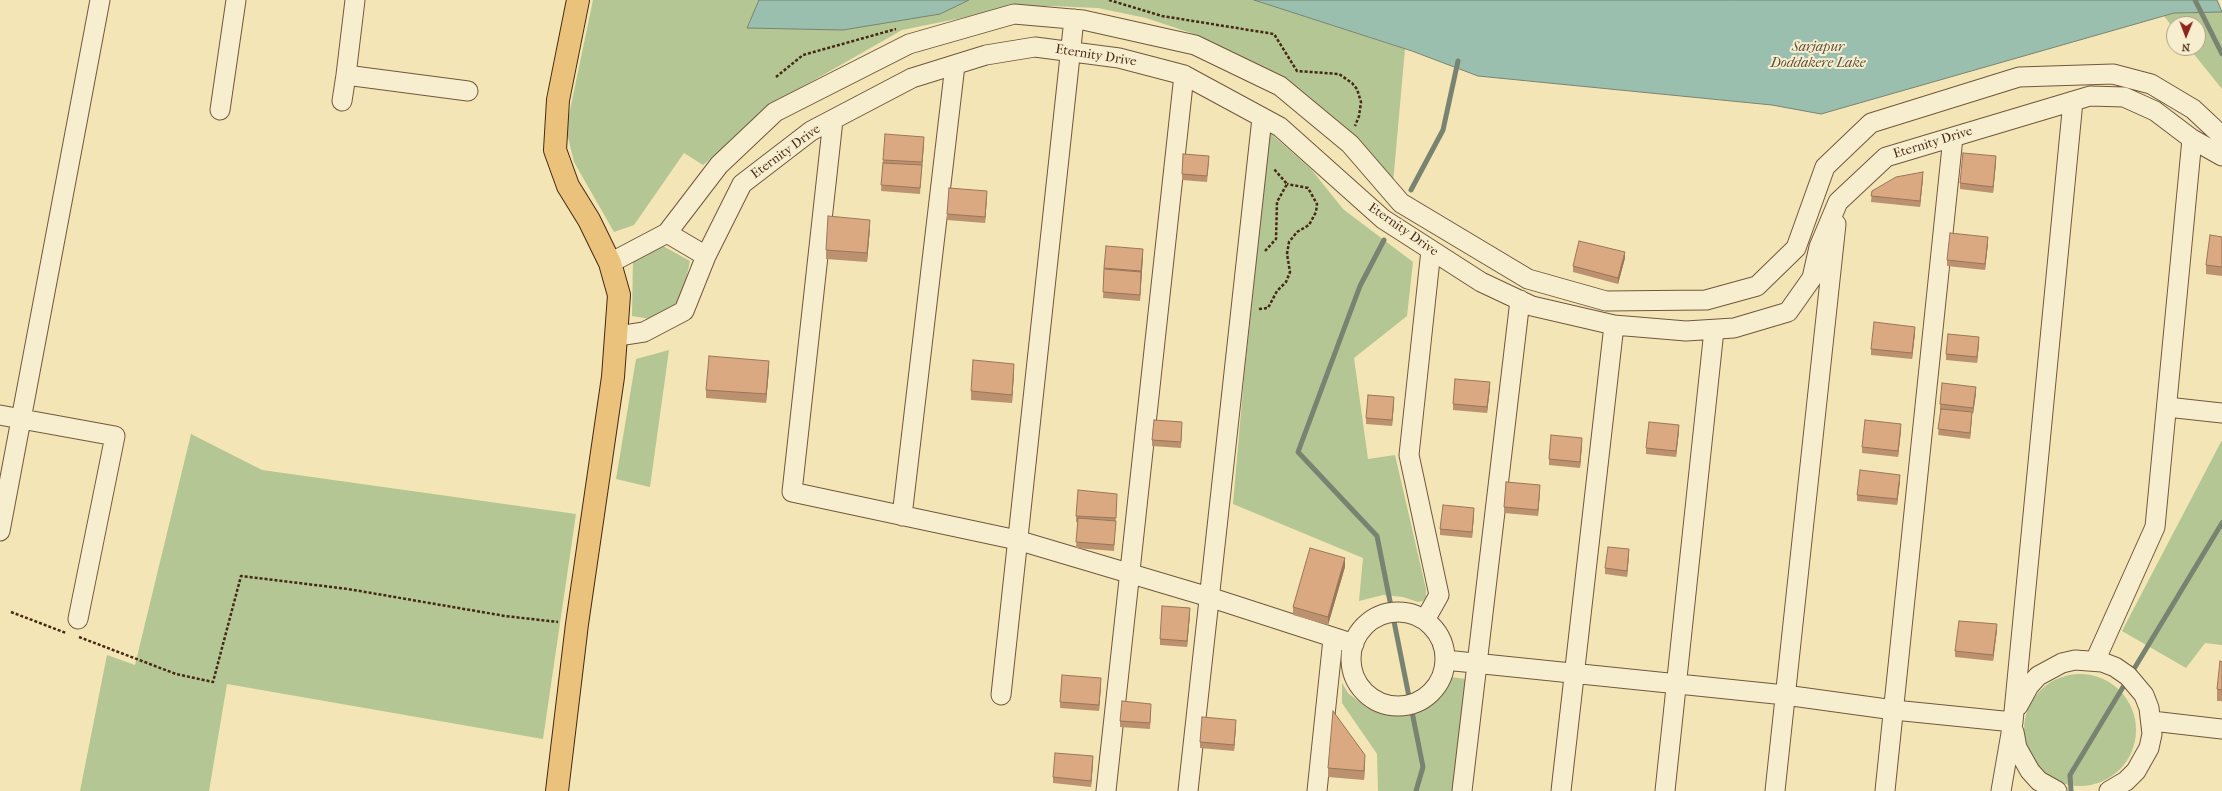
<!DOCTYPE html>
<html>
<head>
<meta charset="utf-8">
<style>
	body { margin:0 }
	#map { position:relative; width:2222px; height:791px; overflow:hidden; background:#f3e5b6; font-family:"IM FELL French Canon",serif }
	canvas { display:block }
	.north { position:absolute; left:2166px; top:16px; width:40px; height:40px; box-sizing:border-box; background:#f7eed0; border:1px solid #b19f85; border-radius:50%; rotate:181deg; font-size:11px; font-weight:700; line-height:16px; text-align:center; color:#472814 }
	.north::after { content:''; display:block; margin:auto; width:14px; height:18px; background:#8f2418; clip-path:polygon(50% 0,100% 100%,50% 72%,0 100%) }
</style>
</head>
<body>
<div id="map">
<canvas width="2222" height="791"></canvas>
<div class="north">N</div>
</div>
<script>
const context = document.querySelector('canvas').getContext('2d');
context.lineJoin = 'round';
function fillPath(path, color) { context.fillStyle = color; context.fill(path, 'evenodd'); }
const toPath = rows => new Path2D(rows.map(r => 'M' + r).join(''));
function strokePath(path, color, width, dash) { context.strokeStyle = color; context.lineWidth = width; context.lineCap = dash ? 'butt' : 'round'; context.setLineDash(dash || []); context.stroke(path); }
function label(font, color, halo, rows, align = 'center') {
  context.font = font + ' "IM FELL French Canon",serif'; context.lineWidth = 4; context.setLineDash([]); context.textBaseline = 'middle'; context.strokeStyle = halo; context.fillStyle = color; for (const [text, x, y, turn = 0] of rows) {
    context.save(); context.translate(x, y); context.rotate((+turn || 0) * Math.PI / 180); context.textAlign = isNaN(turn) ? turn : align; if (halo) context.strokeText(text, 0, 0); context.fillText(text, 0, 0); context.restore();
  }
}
fillPath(toPath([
	[593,0,759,0,747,28,940,14,969,0,1254,0,1405,49,1393,183,1268,71,1243,57,1194,34,1146,18,1098,8,1051,6,1027,7,976,15,902,30,781,99,703,165,684,153,634,225,614,232,574,162,566,129],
	[2222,12,2222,89,2189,48,2198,48,2198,24,2174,24,2174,29,2164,16,2174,13],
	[1270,133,1311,169,1343,209,1413,262,1407,316,1354,358,1368,459,1395,455,1426,589,1426,597,1423,601,1418,602,1403,597,1383,595,1359,601,1363,558,1233,504,1244,378],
	[663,246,690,261,681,303,650,319,632,316,633,257],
	[669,350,650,487,616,479,636,359],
	[191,434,262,470,576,514,543,739,227,684,209,791,80,791,107,655,135,665],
	[2222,440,2222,645,2205,643,2186,668,2122,631],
	'2024 730a56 56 0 1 1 112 0a56 56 0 1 1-112 0Z',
	[1450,677,1466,679,1453,791,1378,791,1377,754,1342,703,1342,683,1348,693,1367,708,1389,715,1401,715,1422,709,1431,703,1446,687]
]), '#b4c693');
const water = toPath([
	[759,0,969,0,940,14,843,30,747,28,759,0],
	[1254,0,2217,0,2222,12,2174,13,1821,114,1772,105,1478,76,1412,51,1254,0]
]);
fillPath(water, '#9bbfaf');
strokePath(water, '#798371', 1);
strokePath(toPath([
	[2195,0,2222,54],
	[1411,190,1443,130,1458,61],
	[1384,240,1360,286,1298,452,1377,536,1423,767,1416,791],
	[2071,791,2070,775,2222,523]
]), '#798371', 5);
const minor = toPath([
	[355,0,346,75,468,91],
	[342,101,346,75],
	[220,110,236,0],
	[833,120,792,492,1017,540,1209,597,1354,644],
	[667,233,706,256],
	[610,263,667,233,719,165,775,112,909,44,1014,14,1083,20,1195,45,1280,86,1350,144,1401,203,1528,279,1606,301,1706,300,1757,286,1796,248,1825,167,1871,123,2019,77,2113,74,2151,84,2193,109,2222,136],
	[618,336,644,332,684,311,706,256,742,184,811,131,912,78,986,55,1035,47,1119,58,1184,75,1280,127,1383,219,1481,282,1532,306,1614,325,1686,331,1734,328,1788,312,1812,278,1819,247,1838,202,1886,157,2090,96,2124,97,2155,111,2192,139,2222,156],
	[2167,407,2222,413],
	[0,415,115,436,78,619],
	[902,516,955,65],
	[0,531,100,0],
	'1351 659a47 47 0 1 1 94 0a47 47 0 1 1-94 0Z',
	[1425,620,1439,595,1409,455,1431,250],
	[1445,660,1785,695,1894,710,2013,722],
	[2095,661,2155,527,2192,139],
	[1001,695,1074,19],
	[2018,706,2029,686,2038,676,2062,663,2075,660,2102,662,2115,667,2128,676,2144,695,2149,708,2152,734,2149,748,2136,771,2126,781,2109,791],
	[2152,721,2222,729],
	[2014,732,2017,748,2030,771,2039,781,2057,791],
	[1106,791,1184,75],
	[1188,791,1262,118],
	[1317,791,1333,639],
	[1462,791,1520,300],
	[1561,791,1614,325],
	[1665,791,1714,330],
	[1775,791,1836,224],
	[1885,791,1953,137],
	[2001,791,2013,722,2073,101]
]);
const major = toPath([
	[557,791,577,624,613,377,619,295,610,263,589,220,568,186,555,150,558,100,578,0]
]);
strokePath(minor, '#72573c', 21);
strokePath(major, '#472814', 24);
strokePath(toPath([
	[1109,0,1162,16,1274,34,1297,71,1339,74,1352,83,1357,89,1361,102,1359,116,1355,126],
	[776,77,803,55,896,29],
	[1265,251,1276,239,1277,202,1287,184,1274,169],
	[1259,309,1268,308,1277,291,1286,282,1290,272,1287,254,1289,242,1297,232,1309,225,1316,212,1317,204,1308,188,1287,184],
	[11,612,66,633],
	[79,637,176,674,213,682,241,576,348,589,505,616,558,622]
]), '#472814', 2.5, [3, 2]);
strokePath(minor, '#f7eed0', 19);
strokePath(major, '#eac27b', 22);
fillPath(toPath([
	[924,143,920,194,881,191,883,160],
	[1209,162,1207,182,1182,180,1182,174],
	[1996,162,1993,193,1960,189,1960,183],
	[1923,178,1920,207,1871,202,1872,191],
	[987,197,985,223,947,220,947,214],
	[870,228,867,262,826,259,826,250],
	[2222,237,2222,276,2206,274,2206,265],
	[1988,243,1985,270,1947,266,1947,260],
	[1106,246,1143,255,1140,301,1103,298],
	[1625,258,1618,284,1573,272,1573,266],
	[1915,333,1912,359,1871,355,1871,349],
	[1979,343,1977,363,1946,360,1946,354],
	[769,369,766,403,706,398,706,390],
	[1014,372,1012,403,971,400,971,391],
	[1490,388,1487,413,1453,410,1453,404],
	[1976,393,1973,414,1972,413,1970,439,1938,435,1941,410,1940,410,1940,404],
	[1394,403,1392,426,1366,424,1366,418],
	[1182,428,1181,448,1152,446,1152,440],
	[1901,430,1898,457,1862,453,1862,447],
	[1679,431,1676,457,1646,454,1646,448],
	[1582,444,1580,468,1549,465,1549,459],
	[1900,481,1897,505,1857,501,1857,495],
	[1540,491,1538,516,1504,513,1504,507],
	[1117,499,1114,551,1076,548,1078,522,1076,522,1076,516],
	[1474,514,1472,538,1440,535,1440,529],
	[1629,555,1627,577,1605,574,1605,568],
	[1345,567,1328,625,1293,615,1293,607],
	[1190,614,1187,647,1160,645,1160,639],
	[1997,630,1993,661,1955,657,1955,651],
	[2222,662,2222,701,2217,701,2217,689],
	[1101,684,1099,711,1060,708,1060,702],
	[1151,710,1150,729,1120,727,1120,721],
	[1236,726,1234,751,1200,748,1200,742],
	[1093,762,1091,787,1053,783,1053,777],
	[1365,764,1364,780,1328,777,1328,768]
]), '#bb916f');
fillPath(toPath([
	[924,137,924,143,922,168,922,162],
	[1996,156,1996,162,1993,193,1993,187],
	[1923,172,1923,178,1920,207,1920,201],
	[987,191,987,197,985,223,985,217],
	[870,220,870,228,867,262,867,253],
	[1988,237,1988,243,1985,270,1985,264],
	[1143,249,1143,255,1140,301,1141,271],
	[1625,252,1625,258,1618,284,1618,278],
	[1915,327,1915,333,1912,359,1912,353],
	[1979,337,1979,343,1977,363,1977,357],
	[769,361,769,369,766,403,766,394],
	[1014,364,1014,372,1012,403,1012,395],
	[1490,382,1490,388,1487,413,1487,407],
	[1976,387,1976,393,1973,414,1973,408],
	[1394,397,1394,403,1392,426,1392,420],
	[1972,412,1972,418,1970,439,1970,433],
	[1901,424,1901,430,1898,457,1898,451],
	[1679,425,1679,431,1676,457,1676,451],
	[1582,438,1582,444,1580,468,1580,462],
	[1900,475,1900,481,1897,505,1897,499],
	[1540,485,1540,491,1538,516,1538,510],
	[1474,508,1474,514,1472,538,1472,532],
	[1629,549,1629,555,1627,577,1627,571],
	[1345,558,1345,567,1328,625,1328,617],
	[1190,608,1190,614,1187,647,1187,641],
	[1997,624,1997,630,1993,661,1993,655],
	[1101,678,1101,684,1099,711,1099,705],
	[1236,720,1236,726,1234,751,1234,745],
	[1365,755,1365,764,1364,780,1364,771],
	[1093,756,1093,762,1091,787,1091,781]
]), '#99765a');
const building = toPath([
	[885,134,924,137,922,162,883,160,885,134],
	[1963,153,1996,156,1993,187,1960,183,1963,153],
	[1183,154,1209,156,1207,176,1182,174,1183,154],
	[883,163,922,165,920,188,881,185,883,163],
	[1923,172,1920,201,1871,196,1872,191,1896,177,1923,172],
	[949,188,987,191,985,217,947,214,949,188],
	[828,216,870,220,867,253,826,250,828,216],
	[1950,233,1988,237,1985,264,1947,260,1950,233],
	[2210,235,2222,237,2222,267,2206,265,2210,235],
	[1579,241,1625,252,1618,278,1573,266,1579,241],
	[1106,246,1143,249,1141,271,1104,268,1106,246],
	[1104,269,1141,272,1140,295,1103,292,1104,269],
	[1874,322,1915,327,1912,353,1871,349,1874,322],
	[1948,334,1979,337,1977,357,1946,354,1948,334],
	[709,356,769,361,766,394,706,390,709,356],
	[973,360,1014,364,1012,395,971,391,973,360],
	[1455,379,1490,382,1487,407,1453,404,1455,379],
	[1942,383,1976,387,1973,408,1940,404,1942,383],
	[1368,395,1394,397,1392,420,1366,418,1368,395],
	[1941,409,1972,412,1970,433,1938,429,1941,409],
	[1154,420,1182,422,1181,442,1152,440,1154,420],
	[1865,420,1901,424,1898,451,1862,447,1865,420],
	[1649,422,1679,425,1676,451,1646,448,1649,422],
	[1551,435,1582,438,1580,462,1549,459,1551,435],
	[1860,470,1900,475,1897,499,1857,495,1860,470],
	[1506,482,1540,485,1538,510,1504,507,1506,482],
	[1078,490,1117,494,1116,518,1076,516,1078,490],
	[1443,505,1474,508,1472,532,1440,529,1443,505],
	[1078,518,1116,521,1114,545,1076,542,1078,518],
	[1608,547,1629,549,1627,571,1605,568,1608,547],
	[1310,548,1345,558,1328,617,1293,607,1310,548],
	[1162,606,1190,608,1187,641,1160,639,1162,606],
	[1959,621,1997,624,1993,655,1955,651,1959,621],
	[2220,661,2222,662,2222,690,2217,689,2220,661],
	[1062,675,1101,678,1099,705,1060,702,1062,675],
	[1122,701,1151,704,1150,723,1120,721,1122,701],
	[1333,711,1365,755,1364,771,1328,768,1333,711],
	[1202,717,1236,720,1234,745,1200,742,1202,717],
	[1055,753,1093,756,1091,781,1053,777,1055,753]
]);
fillPath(building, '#daa981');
strokePath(building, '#99765a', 1);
label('13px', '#472814', '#f7eed0', [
	["Eternity Drive",1096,56,9],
	["Eternity Drive",1933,143,-17],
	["Eternity Drive",786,152,-36],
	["Eternity Drive",1403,230,35]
]);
label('italic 14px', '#5c4e3b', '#f7eed0', [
	["Sarjapur",1818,48],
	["Doddakere Lake",1818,64]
]);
</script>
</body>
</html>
